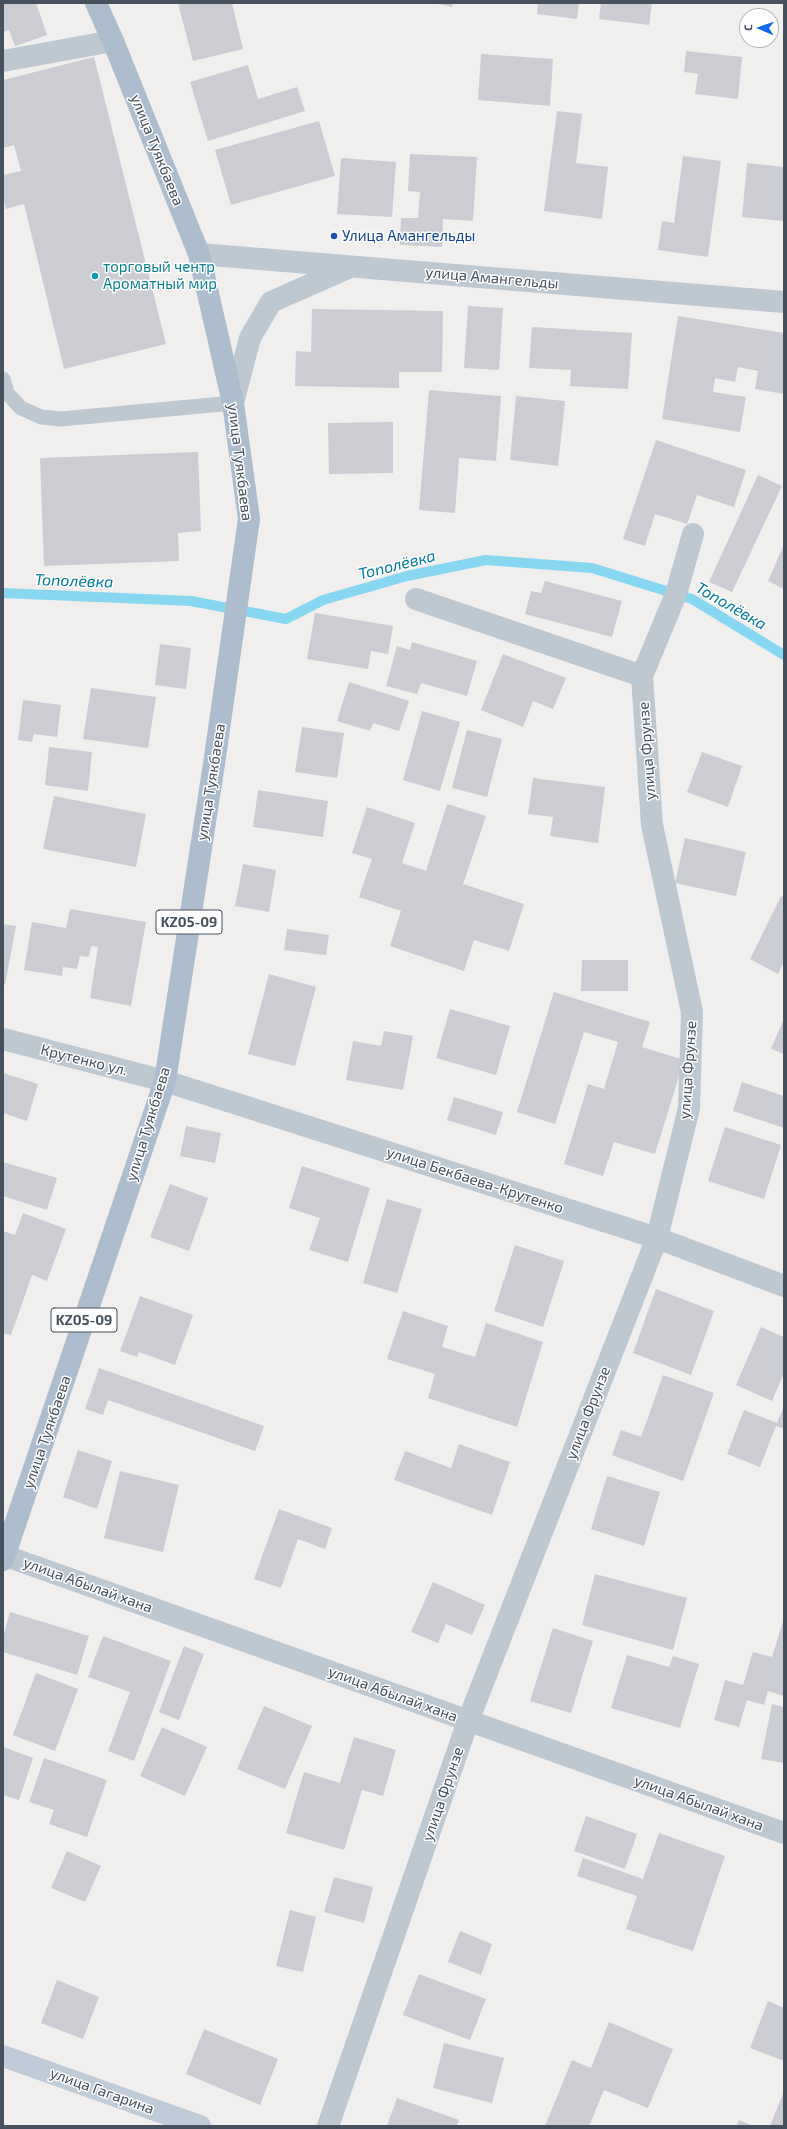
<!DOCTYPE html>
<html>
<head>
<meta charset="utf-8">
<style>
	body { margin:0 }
	#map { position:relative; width:787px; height:2129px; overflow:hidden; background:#f1eeee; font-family:"Exo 2",sans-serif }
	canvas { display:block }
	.frame { position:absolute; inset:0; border:4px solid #46515d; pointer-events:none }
	.north { position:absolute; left:739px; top:8px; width:40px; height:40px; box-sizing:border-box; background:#fff; border:1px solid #b5b9be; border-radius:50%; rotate:272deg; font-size:11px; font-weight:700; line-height:16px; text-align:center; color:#46515d }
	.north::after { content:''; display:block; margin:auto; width:14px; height:18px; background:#116ae8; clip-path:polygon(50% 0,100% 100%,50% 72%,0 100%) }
</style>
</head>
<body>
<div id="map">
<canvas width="787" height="2129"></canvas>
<div class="frame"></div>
<div class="north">С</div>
</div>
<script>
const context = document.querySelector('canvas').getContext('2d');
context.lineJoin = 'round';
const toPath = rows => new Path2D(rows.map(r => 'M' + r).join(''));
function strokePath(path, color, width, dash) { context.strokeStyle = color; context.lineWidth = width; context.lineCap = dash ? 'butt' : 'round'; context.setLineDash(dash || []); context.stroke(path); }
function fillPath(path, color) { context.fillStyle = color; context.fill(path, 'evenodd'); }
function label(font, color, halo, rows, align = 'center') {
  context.font = font + ' "Exo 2",sans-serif'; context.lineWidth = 3; context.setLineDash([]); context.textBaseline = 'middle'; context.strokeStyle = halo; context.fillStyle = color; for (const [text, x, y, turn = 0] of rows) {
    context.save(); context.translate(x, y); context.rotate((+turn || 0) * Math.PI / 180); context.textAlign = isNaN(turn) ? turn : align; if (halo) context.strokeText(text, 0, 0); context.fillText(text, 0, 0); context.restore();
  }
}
strokePath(toPath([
	[3,593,191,601,286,619,323,600,407,576,486,560,592,568,692,599,784,655]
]), '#86d7ef', 10);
fillPath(toPath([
	[3,3,36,3,47,35,15,46,9,30,3,32],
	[178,3,232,3,243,49,193,61],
	[434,3,453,3,452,7],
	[538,3,579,3,577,19,537,14],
	[601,3,652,3,649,25,599,19],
	[686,51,742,57,738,99,695,94,698,74,684,72],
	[481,54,553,59,550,106,478,100],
	[94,57,166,344,64,369,24,204,6,209,3,198,3,175,21,171,14,145,3,148,3,80],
	[248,65,258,99,297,87,305,111,208,141,190,82],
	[557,111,582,114,576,163,608,167,602,219,544,211],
	[319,121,335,176,231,205,215,150],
	[410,154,477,157,473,221,443,219,442,247,400,245,401,218,418,218,420,192,408,191],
	[683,156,721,161,708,257,658,250,662,221,674,223],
	[341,158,396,162,392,217,337,214],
	[747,163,784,167,784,221,742,217],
	[468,306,503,308,499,370,464,368],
	[312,309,443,311,442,372,399,372,399,388,295,386,296,351,311,352],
	[678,316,784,333,784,394,755,389,758,371,738,367,735,382,715,378,713,392,746,397,740,432,662,419],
	[532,327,632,333,628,389,570,386,571,370,529,368],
	[429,390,501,396,496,461,459,458,455,513,419,510],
	[516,396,565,401,558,466,510,460],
	[393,422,393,473,329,474,328,423],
	[656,440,746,470,734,507,697,495,687,524,655,514,645,546,623,539],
	[198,452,201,531,178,533,179,561,44,566,40,458],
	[758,475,782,486,732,592,709,582],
	[784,544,784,589,768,581],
	[545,581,622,601,612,637,525,614,531,591,541,593],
	[315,613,393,626,388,654,371,651,368,669,307,659],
	[412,642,477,661,467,696,421,683,417,694,386,686,397,646,410,650],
	[160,644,191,648,186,689,155,685],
	[503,654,566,678,553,709,533,701,523,727,481,710],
	[349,682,409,701,399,731,373,723,370,731,337,721],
	[91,688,156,697,148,748,83,739],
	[23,700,61,705,57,737,34,734,32,742,18,740],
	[422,711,460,722,440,791,403,780],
	[302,727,344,733,337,778,295,772],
	[467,730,502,739,487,797,452,788],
	[49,747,92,752,88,791,45,785],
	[702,752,742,766,728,807,687,792],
	[533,778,605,787,598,843,550,836,553,817,528,814],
	[258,790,328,801,323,837,253,827],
	[54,796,146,814,136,867,43,849],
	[447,804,486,816,463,884,524,904,509,951,474,940,464,971,390,946,401,911,359,897,372,859,352,853,367,807,415,823,402,863,426,871],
	[685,838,746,852,736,896,675,883],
	[243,864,276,870,269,912,235,906],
	[781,896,784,898,784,962,778,974,750,959],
	[70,909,146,922,131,1006,90,998,98,947,91,946,89,957,80,956,77,969,63,967,62,976,24,970,32,922,66,928],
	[3,924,16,926,5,985,3,984],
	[287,929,329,935,326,955,284,950],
	[582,960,628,960,628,991,581,991],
	[269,974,316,987,295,1066,248,1054],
	[554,992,650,1022,642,1047,684,1060,655,1154,614,1142,603,1176,564,1164,588,1084,604,1089,618,1042,584,1032,555,1124,517,1112],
	[450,1009,510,1026,496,1075,436,1058],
	[784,1018,784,1054,771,1049],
	[384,1031,413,1036,403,1090,346,1080,353,1041,381,1046],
	[3,1073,38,1084,27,1121,3,1113],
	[742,1082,784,1096,784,1128,733,1111],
	[454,1097,503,1112,496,1135,447,1120],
	[186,1126,221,1133,215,1163,180,1156],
	[725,1127,781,1145,764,1199,708,1181],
	[3,1162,57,1178,47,1210,3,1196],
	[302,1166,370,1188,348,1262,309,1250,320,1218,289,1208],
	[170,1184,208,1198,189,1251,150,1237],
	[387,1199,422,1209,397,1293,363,1283],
	[23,1213,66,1229,47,1281,32,1275,11,1335,3,1333,3,1231,15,1235],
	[515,1245,564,1261,543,1327,494,1311],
	[656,1289,714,1311,691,1375,633,1353],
	[140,1296,193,1315,175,1365,139,1352,137,1357,120,1351],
	[403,1311,448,1326,442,1347,475,1357,486,1323,543,1342,517,1427,428,1398,435,1374,387,1359],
	[761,1327,784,1337,784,1373,772,1401,736,1385],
	[99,1368,264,1426,255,1451,108,1400,103,1415,85,1409],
	[663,1375,714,1393,683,1481,612,1455,621,1430,641,1437],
	[784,1406,784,1429,776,1426,760,1467,727,1454,744,1410,777,1423],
	[459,1444,510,1462,492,1515,394,1480,405,1451,451,1468],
	[78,1450,112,1461,97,1509,63,1497],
	[120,1471,179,1485,163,1552,104,1538],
	[607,1476,660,1492,644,1546,591,1529],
	[279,1509,332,1528,325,1549,298,1539,281,1588,254,1579],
	[595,1574,687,1598,673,1650,582,1625],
	[433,1582,485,1605,472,1635,446,1624,438,1643,411,1632],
	[10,1612,89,1636,77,1675,3,1652,3,1637],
	[784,1618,784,1696,768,1691,764,1705,747,1700,739,1727,714,1720,725,1680,743,1685,753,1652,772,1657],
	[553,1628,593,1641,571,1713,530,1701],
	[103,1636,171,1661,134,1761,108,1751,130,1692,88,1677],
	[184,1646,204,1654,179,1720,159,1712],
	[627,1655,669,1667,673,1656,699,1664,680,1728,611,1708],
	[36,1673,78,1689,55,1751,13,1735],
	[772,1704,784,1707,784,1763,761,1759],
	[264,1706,312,1726,285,1789,237,1769],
	[162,1727,207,1747,185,1796,140,1776],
	[354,1737,396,1750,383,1796,362,1790,344,1850,286,1833,304,1772,340,1783],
	[3,1747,33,1758,19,1800,3,1795],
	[44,1758,107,1780,87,1837,49,1824,54,1810,29,1802],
	[586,1816,637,1834,625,1869,574,1851],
	[659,1833,725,1856,693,1951,626,1929,637,1896,577,1876,583,1858,643,1879],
	[67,1851,101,1866,85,1902,51,1888],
	[334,1877,373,1887,364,1923,324,1912],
	[290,1910,316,1917,303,1972,276,1966],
	[460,1931,492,1944,481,1975,448,1962],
	[419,1974,486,1999,470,2040,403,2015],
	[57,1980,99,1997,83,2039,41,2023],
	[768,2001,784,2008,784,2061,750,2048],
	[609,2022,673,2049,648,2108,604,2090,589,2126,545,2126,572,2060,591,2068],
	[204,2029,278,2059,260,2105,186,2074],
	[444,2043,504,2058,492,2103,433,2088],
	[784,2091,784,2126,770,2126],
	[397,2098,459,2120,457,2126,387,2126],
	[739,2120,754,2126,737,2126]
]), '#cbcdd3');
strokePath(toPath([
	[3,379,7,393,21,408,41,417,61,419,233,403]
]), '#bec8d1', 15);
strokePath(toPath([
	[3,61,113,41],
	[416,599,642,676],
	[3,1039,165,1081],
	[328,2126,468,1721,657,1238,689,1108,692,1012,652,825,642,676,676,594,693,534]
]), '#bec8d1', 22);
strokePath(toPath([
	[199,254,784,302],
	[233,403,250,338,271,302,348,268],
	[165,1081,657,1238,784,1286],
	[3,1555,784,1833]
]), '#bec8d1', 22);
strokePath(toPath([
	[3,2056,200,2126]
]), '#c0cbd8', 22);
strokePath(toPath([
	[3,1560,165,1081,214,764,249,519,233,403,199,254,113,41,96,3]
]), '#adbdce', 22);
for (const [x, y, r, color] of [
	[334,236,4,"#1a4fb4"],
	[95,276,4,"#0f9aa8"]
]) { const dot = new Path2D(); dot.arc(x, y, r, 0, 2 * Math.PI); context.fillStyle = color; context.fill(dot); strokePath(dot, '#fff', 1.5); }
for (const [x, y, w] of [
	[189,922,66],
	[84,1320,66]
]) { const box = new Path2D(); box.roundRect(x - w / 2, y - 12, w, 24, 3); context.fillStyle = '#fff'; context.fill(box); strokePath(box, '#46515d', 1); }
label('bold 14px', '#46515d', null, [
	["KZ05-09",189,922],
	["KZ05-09",84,1320]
]);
label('15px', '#46515d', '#fff', [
	["улица Туякбаева",157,150,68],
	["улица Амангельды",492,278,5],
	["улица Туякбаева",240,462,83],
	["улица Фрунзе",647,751,-94],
	["улица Туякбаева",211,782,-81],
	["Крутенко ул.",84,1060,14],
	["улица Фрунзе",688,1070,-86],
	["улица Туякбаева",148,1124,-73],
	["улица Бекбаева-Крутенко",475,1180,18],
	["улица Фрунзе",588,1413,-69],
	["улица Туякбаева",47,1432,-71],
	["улица Абылай хана",88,1585,20],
	["улица Абылай хана",393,1694,20],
	["улица Фрунзе",443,1794,-71],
	["улица Абылай хана",699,1803,20],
	["улица Гагарина",102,2091,20]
]);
label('15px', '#164399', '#fff', [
	["Улица Амангельды",342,236]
], 'left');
label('15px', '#0d838f', '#fff', [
	["торговый чентр",103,267],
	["Ароматный мир",103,284]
], 'left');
label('italic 16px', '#077c9f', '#fff', [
	["Тополёвка",397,565,-14],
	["Тополёвка",74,581,2],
	["Тополёвка",731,606,30]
]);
</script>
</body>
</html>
